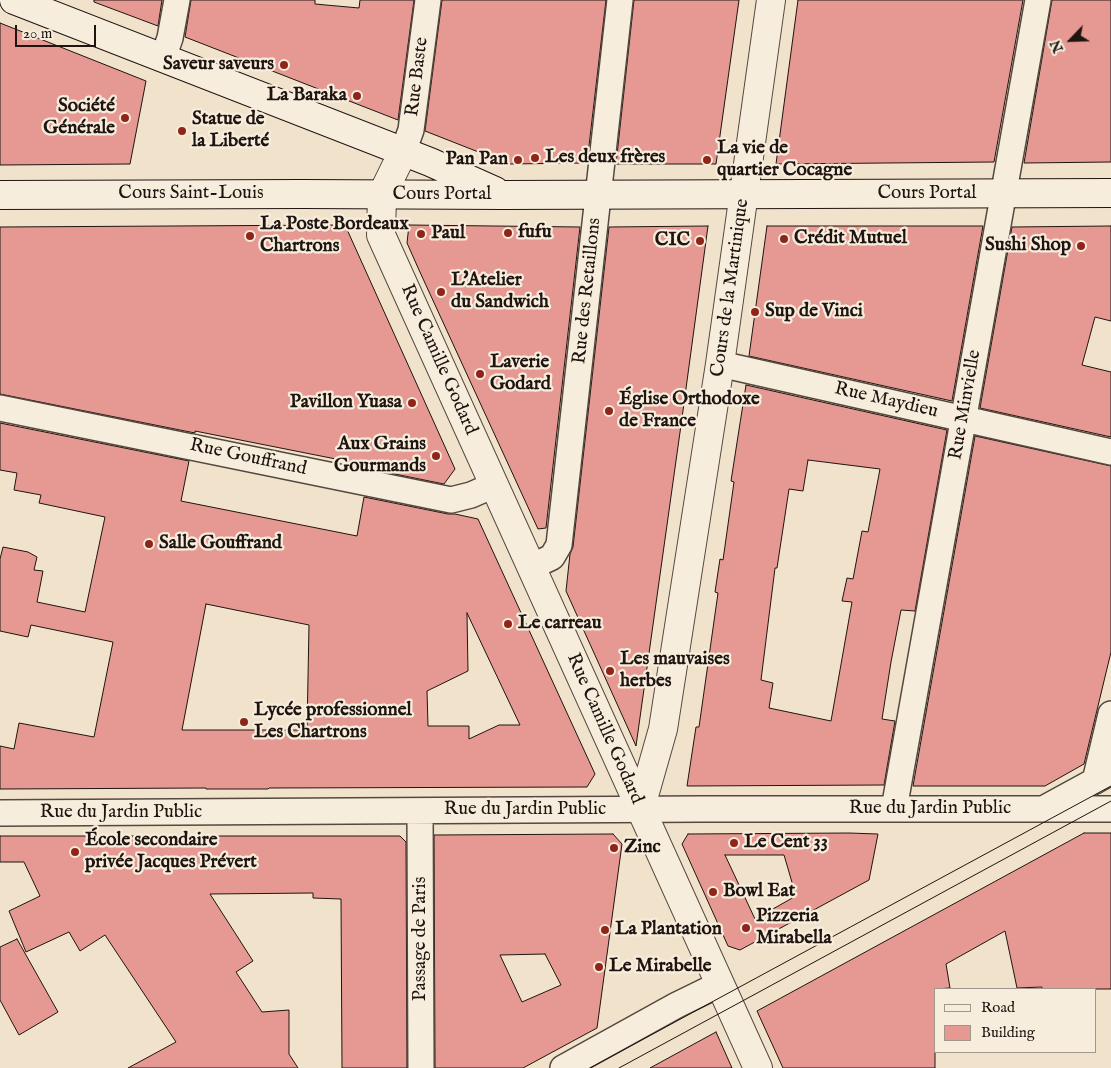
<!DOCTYPE html>
<html>
<head>
<meta charset="utf-8">
<style>
	body { margin:0 }
	#map { position:relative; width:1111px; height:1068px; overflow:hidden; background:#f1e3cb; font-family:"IM FELL English",serif }
	canvas { display:block }
	.legend { position:absolute; left:934px; top:988px; width:162px; height:65px; box-sizing:border-box; background:#f6eddd; border:1px solid #a0968b; margin:0; padding:6px 9px; list-style:none; font-size:15px; color:#1f1410 }
	.legend li { display:flex; align-items:center; gap:10px; height:25px }
	.legend b { width:25px; border:1px solid #a0968b }
	.north { position:absolute; left:1046px; top:15px; width:50px; height:50px; -webkit-text-stroke:4px #f6eddd; paint-order:stroke; rotate:246deg; font-size:14px; font-weight:700; line-height:20px; text-align:center; color:#1f1410 }
	.north::after { content:''; display:block; margin:auto; width:18px; height:22px; background:#1f1410; clip-path:polygon(50% 0,100% 100%,50% 72%,0 100%) }
	.scale { position:absolute; left:15px; top:25px; width:81px; height:22px; box-sizing:border-box; border:2px solid #1f1410; border-top:0; padding-left:6px; font-size:15px; line-height:18px; white-space:nowrap; color:#1f1410; -webkit-text-stroke:4px #f6eddd; paint-order:stroke }
</style>
</head>
<body>
<div id="map">
<canvas width="1111" height="1068"></canvas>
<ul class="legend">
<li><b style="height:6px;background:#f6eddd"></b>Road</li>
<li><b style="height:14px;background:#e69892"></b>Building</li>
</ul>
<div class="north">N</div>
<div class="scale">20 m</div>
</div>
<script>
const context = document.querySelector('canvas').getContext('2d');
context.lineJoin = 'round';
function fillPath(path, color) { context.fillStyle = color; context.fill(path, 'evenodd'); }
const toPath = rows => new Path2D(rows.map(r => 'M' + r).join(''));
function strokePath(path, color, width, dash) { context.strokeStyle = color; context.lineWidth = width; context.lineCap = dash ? 'butt' : 'round'; context.setLineDash(dash || []); context.stroke(path); }
function label(font, color, halo, rows, align = 'center') {
  context.font = font + ' "IM FELL English",serif'; context.lineWidth = 4.5; context.setLineDash([]); context.textBaseline = 'middle'; context.strokeStyle = halo; context.fillStyle = color; for (const [text, x, y, turn = 0] of rows) {
    context.save(); context.translate(x, y); context.rotate((+turn || 0) * Math.PI / 180); context.textAlign = isNaN(turn) ? turn : align; if (halo) context.strokeText(text, 0, 0); context.fillText(text, 0, 0); context.restore();
  }
}
const building = toPath([
	[94,0,162,0,158,26,94,2,94,0],
	[191,0,315,0,315,4,359,8,360,0,414,0,398,120,185,37,191,0],
	[442,0,606,0,587,163,509,164,425,131,442,0],
	[634,0,739,0,716,164,616,164,634,0],
	[798,0,1023,0,994,162,776,164,798,0],
	[1052,0,1111,0,1111,162,1024,163,1052,0],
	[0,23,146,81,130,164,0,165,0,23],
	[345,225,455,469,444,484,370,469,371,466,195,431,195,433,0,394,0,227,345,225],
	[409,225,580,227,546,528,538,529,419,270,407,243,409,225],
	[708,226,682,418,636,746,566,591,570,554,573,547,609,227,708,226],
	[767,226,983,226,952,401,749,356,767,226],
	[1111,226,1111,321,1095,317,1082,365,1111,372,1111,437,980,408,1012,227,1111,226],
	[746,385,947,430,915,611,901,610,891,662,882,719,895,721,884,785,687,786,696,727,699,727,718,593,715,592,720,559,723,560,734,482,731,481,746,385],
	[808,460,880,469,868,532,862,531,853,579,847,578,842,601,852,602,831,721,769,708,773,683,761,680,775,568,777,568,789,489,803,491,808,460],
	[0,423,189,461,181,501,357,536,364,497,448,514,455,514,478,519,595,774,587,787,269,788,268,789,206,789,206,788,0,789,0,746,14,749,19,723,94,737,113,642,31,625,28,637,0,631,0,559,3,547,28,552,37,557,34,570,43,571,37,602,85,612,105,517,39,503,41,495,14,490,17,473,0,470,0,423],
	[206,604,309,625,307,730,182,730,206,604],
	[467,613,520,725,499,725,469,739,469,726,428,726,427,691,468,671,467,613],
	[975,436,1111,466,1111,652,1084,764,1045,786,913,786,975,436],
	[1084,833,1111,833,1111,989,1042,989,1042,987,1017,988,1005,931,946,964,950,988,935,989,935,1068,783,1068,757,1011,1084,833],
	[613,834,622,844,597,1028,523,1068,435,1068,434,835,613,834],
	[545,954,561,985,522,1002,500,955,545,954],
	[688,834,849,833,878,834,869,880,740,950,728,946,682,844,688,834],
	[725,855,784,855,796,896,755,919,725,855],
	[0,836,400,836,406,842,407,1068,342,1068,341,899,313,898,313,893,210,894,253,961,236,972,262,1012,289,1010,289,1054,298,1068,128,1068,176,1042,105,935,80,951,69,932,26,952,9,911,40,896,24,862,0,862,0,836],
	[17,939,58,1012,19,1035,0,1000,0,947,17,939],
	[716,1032,732,1068,650,1068,716,1032]
]);
fillPath(building, '#e69892');
strokePath(building, '#1f1410', 1);
const minor = toPath([
	[163,58,170,38,177,0],
	[403,152,411,130,428,0],
	[720,364,1111,452],
	[0,408,451,500,471,495,494,485],
	[531,567,552,557,559,545,620,0],
	[1095,781,1111,714],
	[1045,808,1111,772],
	[894,809,1038,0],
	[420,811,421,1068],
	[0,813,701,809,1111,809],
	[563,1068,677,1005,720,984]
]);
const tertiary = toPath([
	[403,152,382,195,381,235,758,1068],
	[640,810,663,729,720,364,771,0]
]);
const secondary = toPath([
	[14,0,430,162,495,191],
	[0,195,302,194,503,195,1111,193]
]);
strokePath(minor, '#54483f', 28);
strokePath(tertiary, '#54483f', 30);
strokePath(secondary, '#1f1410', 30);
strokePath(minor, '#f6eddd', 25);
strokePath(tertiary, '#f6eddd', 28);
strokePath(secondary, '#f6eddd', 28);
strokePath(toPath([
	[590,1068,1111,786],
	[619,1068,1111,801]
]), '#1f1410', 1);
for (const [x, y, r, color] of [
	[284,65,5,"#8f2418"],
	[357,96,5,"#8f2418"],
	[125,118,5,"#8f2418"],
	[182,131,5,"#8f2418"],
	[535,158,5,"#8f2418"],
	[518,160,5,"#8f2418"],
	[707,160,5,"#8f2418"],
	[508,233,5,"#8f2418"],
	[421,234,5,"#8f2418"],
	[250,236,5,"#8f2418"],
	[784,239,5,"#8f2418"],
	[700,241,5,"#8f2418"],
	[1081,246,5,"#8f2418"],
	[441,292,5,"#8f2418"],
	[755,312,5,"#8f2418"],
	[480,374,5,"#8f2418"],
	[412,403,5,"#8f2418"],
	[609,411,5,"#8f2418"],
	[436,456,5,"#8f2418"],
	[149,544,5,"#8f2418"],
	[508,624,5,"#8f2418"],
	[610,671,5,"#8f2418"],
	[244,722,5,"#8f2418"],
	[734,843,5,"#8f2418"],
	[614,848,5,"#8f2418"],
	[75,852,5,"#8f2418"],
	[713,892,5,"#8f2418"],
	[746,928,5,"#8f2418"],
	[605,930,5,"#8f2418"],
	[599,967,5,"#8f2418"]
]) { const dot = new Path2D(); dot.arc(x, y, r, 0, 2 * Math.PI); context.fillStyle = color; context.fill(dot); strokePath(dot, '#f6eddd', 2); }
label('bold 19px', '#1f1410', '#f6eddd', [
	["Saveur saveurs",274,65,"right"],
	["La Baraka",347,96,"right"],
	["Société",115,107,"right"],
	["Générale",115,129,"right"],
	["Statue de",192,120],
	["la Liberté",192,142],
	["La vie de",717,149],
	["quartier Cocagne",717,171],
	["Les deux frères",545,158],
	["Pan Pan",508,160,"right"],
	["La Poste Bordeaux",260,225],
	["Chartrons",260,247],
	["fufu",518,233],
	["Paul",431,234],
	["Crédit Mutuel",794,239],
	["CIC",690,241,"right"],
	["Sushi Shop",1071,246,"right"],
	["L'Atelier",451,281],
	["du Sandwich",451,303],
	["Sup de Vinci",765,312],
	["Laverie",490,363],
	["Godard",490,385],
	["Église Orthodoxe",619,400],
	["de France",619,422],
	["Pavillon Yuasa",402,403,"right"],
	["Aux Grains",426,445,"right"],
	["Gourmands",426,467,"right"],
	["Salle Gouffrand",159,544],
	["Le carreau",518,624],
	["Les mauvaises",620,660],
	["herbes",620,682],
	["Lycée professionnel",254,711],
	["Les Chartrons",254,733],
	["École secondaire",85,841],
	["privée Jacques Prévert",85,863],
	["Le Cent 33",744,843],
	["Zinc",624,848],
	["Bowl Eat",723,892],
	["Pizzeria",756,917],
	["Mirabella",756,939],
	["La Plantation",615,930],
	["Le Mirabelle",609,967]
], 'left');
label('19px', '#1f1410', '#f6eddd', [
	["Rue Baste",418,77,-83],
	["Cours Saint-Louis",191,194],
	["Cours Portal",927,194],
	["Cours Portal",442,195],
	["Cours de la Martinique",731,288,-82],
	["Rue des Retaillons",588,291,-84],
	["Rue Camille Godard",438,360,66],
	["Rue Maydieu",886,401,13],
	["Rue Minvielle",966,405,-80],
	["Rue Gouffrand",248,458,12],
	["Rue Camille Godard",604,729,66],
	["Rue du Jardin Public",930,809],
	["Rue du Jardin Public",525,810],
	["Rue du Jardin Public",121,813],
	["Passage de Paris",421,939,-90]
]);
</script>
</body>
</html>
